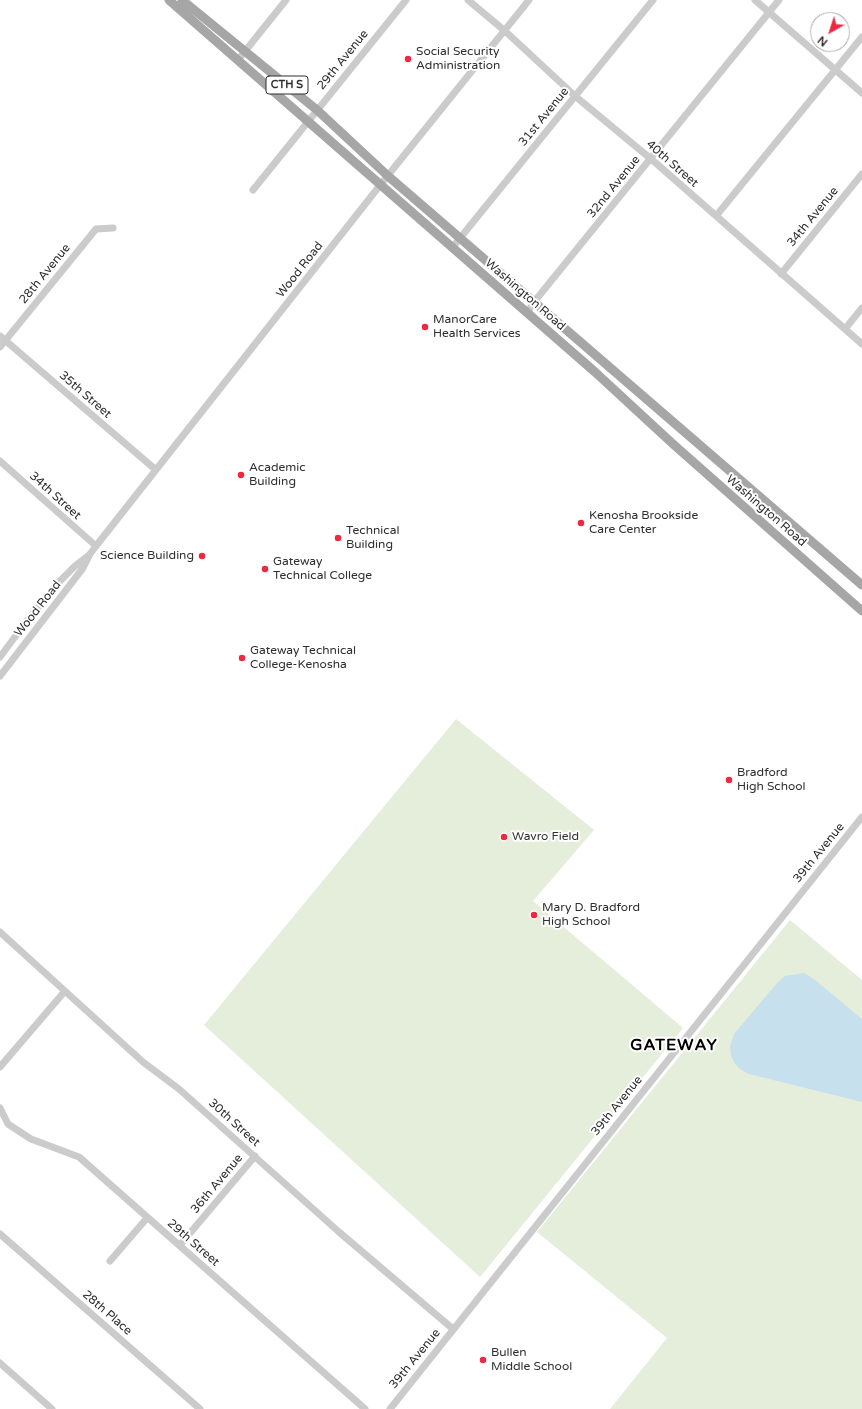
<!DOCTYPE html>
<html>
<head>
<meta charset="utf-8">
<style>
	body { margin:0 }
	#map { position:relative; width:862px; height:1409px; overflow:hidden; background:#fff; font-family:"Varela Round",sans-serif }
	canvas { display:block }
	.north { position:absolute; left:810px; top:12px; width:40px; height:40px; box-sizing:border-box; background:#fff; border:1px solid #ababab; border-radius:50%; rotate:219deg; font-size:11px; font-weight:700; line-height:16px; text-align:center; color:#2e2e2e }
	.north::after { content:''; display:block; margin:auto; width:14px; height:18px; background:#ee2840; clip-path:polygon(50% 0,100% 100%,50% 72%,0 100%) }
</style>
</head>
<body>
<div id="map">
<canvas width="862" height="1409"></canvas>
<div class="north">N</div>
</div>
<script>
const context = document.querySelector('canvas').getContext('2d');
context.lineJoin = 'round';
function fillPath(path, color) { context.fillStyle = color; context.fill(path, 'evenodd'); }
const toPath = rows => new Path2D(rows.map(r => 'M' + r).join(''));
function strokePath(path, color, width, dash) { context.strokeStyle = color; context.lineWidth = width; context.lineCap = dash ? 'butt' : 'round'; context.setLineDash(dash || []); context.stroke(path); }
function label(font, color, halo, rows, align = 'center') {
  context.font = font + ' "Varela Round",sans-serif'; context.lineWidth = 4; context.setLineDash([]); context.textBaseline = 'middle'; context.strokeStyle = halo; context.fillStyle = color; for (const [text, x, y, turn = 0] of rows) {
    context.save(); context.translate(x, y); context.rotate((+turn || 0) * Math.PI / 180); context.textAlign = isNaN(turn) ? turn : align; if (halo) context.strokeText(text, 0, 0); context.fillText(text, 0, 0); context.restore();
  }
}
fillPath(toPath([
	[456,719,594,830,533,901,683,1028,480,1277,204,1025],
	[790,920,862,980,862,1409,610,1409,667,1338,537,1232]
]), '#e5eddb');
fillPath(toPath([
	[804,973,815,980,862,1019,862,1102,749,1074,740,1069,735,1064,731,1056,730,1046,734,1034,778,982,785,976]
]), '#c6e0ed');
strokePath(toPath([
	[468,0,505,31,575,96,657,164,862,344],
	[755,0,862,93],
	[238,60,286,0],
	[253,190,406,0],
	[716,216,862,37],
	[452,248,653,0],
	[781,274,862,174],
	[527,313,534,302,779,0],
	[845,329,862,308],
	[0,336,156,470],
	[0,347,96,229,113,228],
	[0,461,96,546],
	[0,657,26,622,60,581,75,566,88,556],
	[0,676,83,568,90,554,96,546,381,184,529,0],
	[0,932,143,1062,179,1089,339,1232,453,1329],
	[0,1067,65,991],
	[0,1108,8,1124,31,1139,79,1157,365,1409],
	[0,1234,200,1409],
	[180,1245,255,1156],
	[110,1261,147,1218],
	[0,1363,52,1409],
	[390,1409,862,817]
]), '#cbcbcb', 7);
strokePath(toPath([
	[169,0,595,372,673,444,862,611],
	[182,0,317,110,388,176,862,585]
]), '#a6a6a6', 9);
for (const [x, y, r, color] of [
	[408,59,4,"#ee2840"],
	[425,327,4,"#ee2840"],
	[241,475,4,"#ee2840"],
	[581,523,4,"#ee2840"],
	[338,538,4,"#ee2840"],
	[202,556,4,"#ee2840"],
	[265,569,4,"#ee2840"],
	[242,658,4,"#ee2840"],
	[729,780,4,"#ee2840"],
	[504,837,4,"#ee2840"],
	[534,915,4,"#ee2840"],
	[483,1360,4,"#ee2840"]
]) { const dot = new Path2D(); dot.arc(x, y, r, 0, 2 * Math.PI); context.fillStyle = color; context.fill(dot); strokePath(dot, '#fff', 1.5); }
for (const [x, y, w] of [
	[287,85,42]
]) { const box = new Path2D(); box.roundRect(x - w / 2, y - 9, w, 18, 3); context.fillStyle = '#fff'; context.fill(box); strokePath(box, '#2e2e2e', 1); }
label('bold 11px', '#2e2e2e', null, [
	["CTH S",287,85]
]);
label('12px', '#2e2e2e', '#fff', [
	["Social Security",416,52],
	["Administration",416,66],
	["ManorCare",433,320],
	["Health Services",433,334],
	["Academic",249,468],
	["Building",249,482],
	["Kenosha Brookside",589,516],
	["Care Center",589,530],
	["Technical",346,531],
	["Building",346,545],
	["Science Building",194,556,"right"],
	["Gateway",273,562],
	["Technical College",273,576],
	["Gateway Technical",250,651],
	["College-Kenosha",250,665],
	["Bradford",737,773],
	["High School",737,787],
	["Wavro Field",512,837],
	["Mary D. Bradford",542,908],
	["High School",542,922],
	["Bullen",491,1353],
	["Middle School",491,1367]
], 'left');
label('12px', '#2e2e2e', '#fff', [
	["29th Avenue",343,60,-51],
	["31st Avenue",544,117,-51],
	["40th Street",672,164,41],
	["32nd Avenue",614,187,-51],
	["34th Avenue",813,217,-51],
	["Wood Road",300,270,-52],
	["28th Avenue",45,274,-51],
	["Washington Road",525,295,41],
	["35th Street",85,395,41],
	["34th Street",55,496,42],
	["Washington Road",766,511,41],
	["Wood Road",38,609,-52],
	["39th Avenue",819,853,-51],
	["39th Avenue",617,1106,-51],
	["30th Street",234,1123,42],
	["36th Avenue",217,1184,-50],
	["29th Street",193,1243,41],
	["28th Place",107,1313,41],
	["39th Avenue",415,1359,-51]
]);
context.letterSpacing = '1px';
label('bold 16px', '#000', '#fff', [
	["GATEWAY",674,1046]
]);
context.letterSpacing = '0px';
</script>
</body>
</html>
